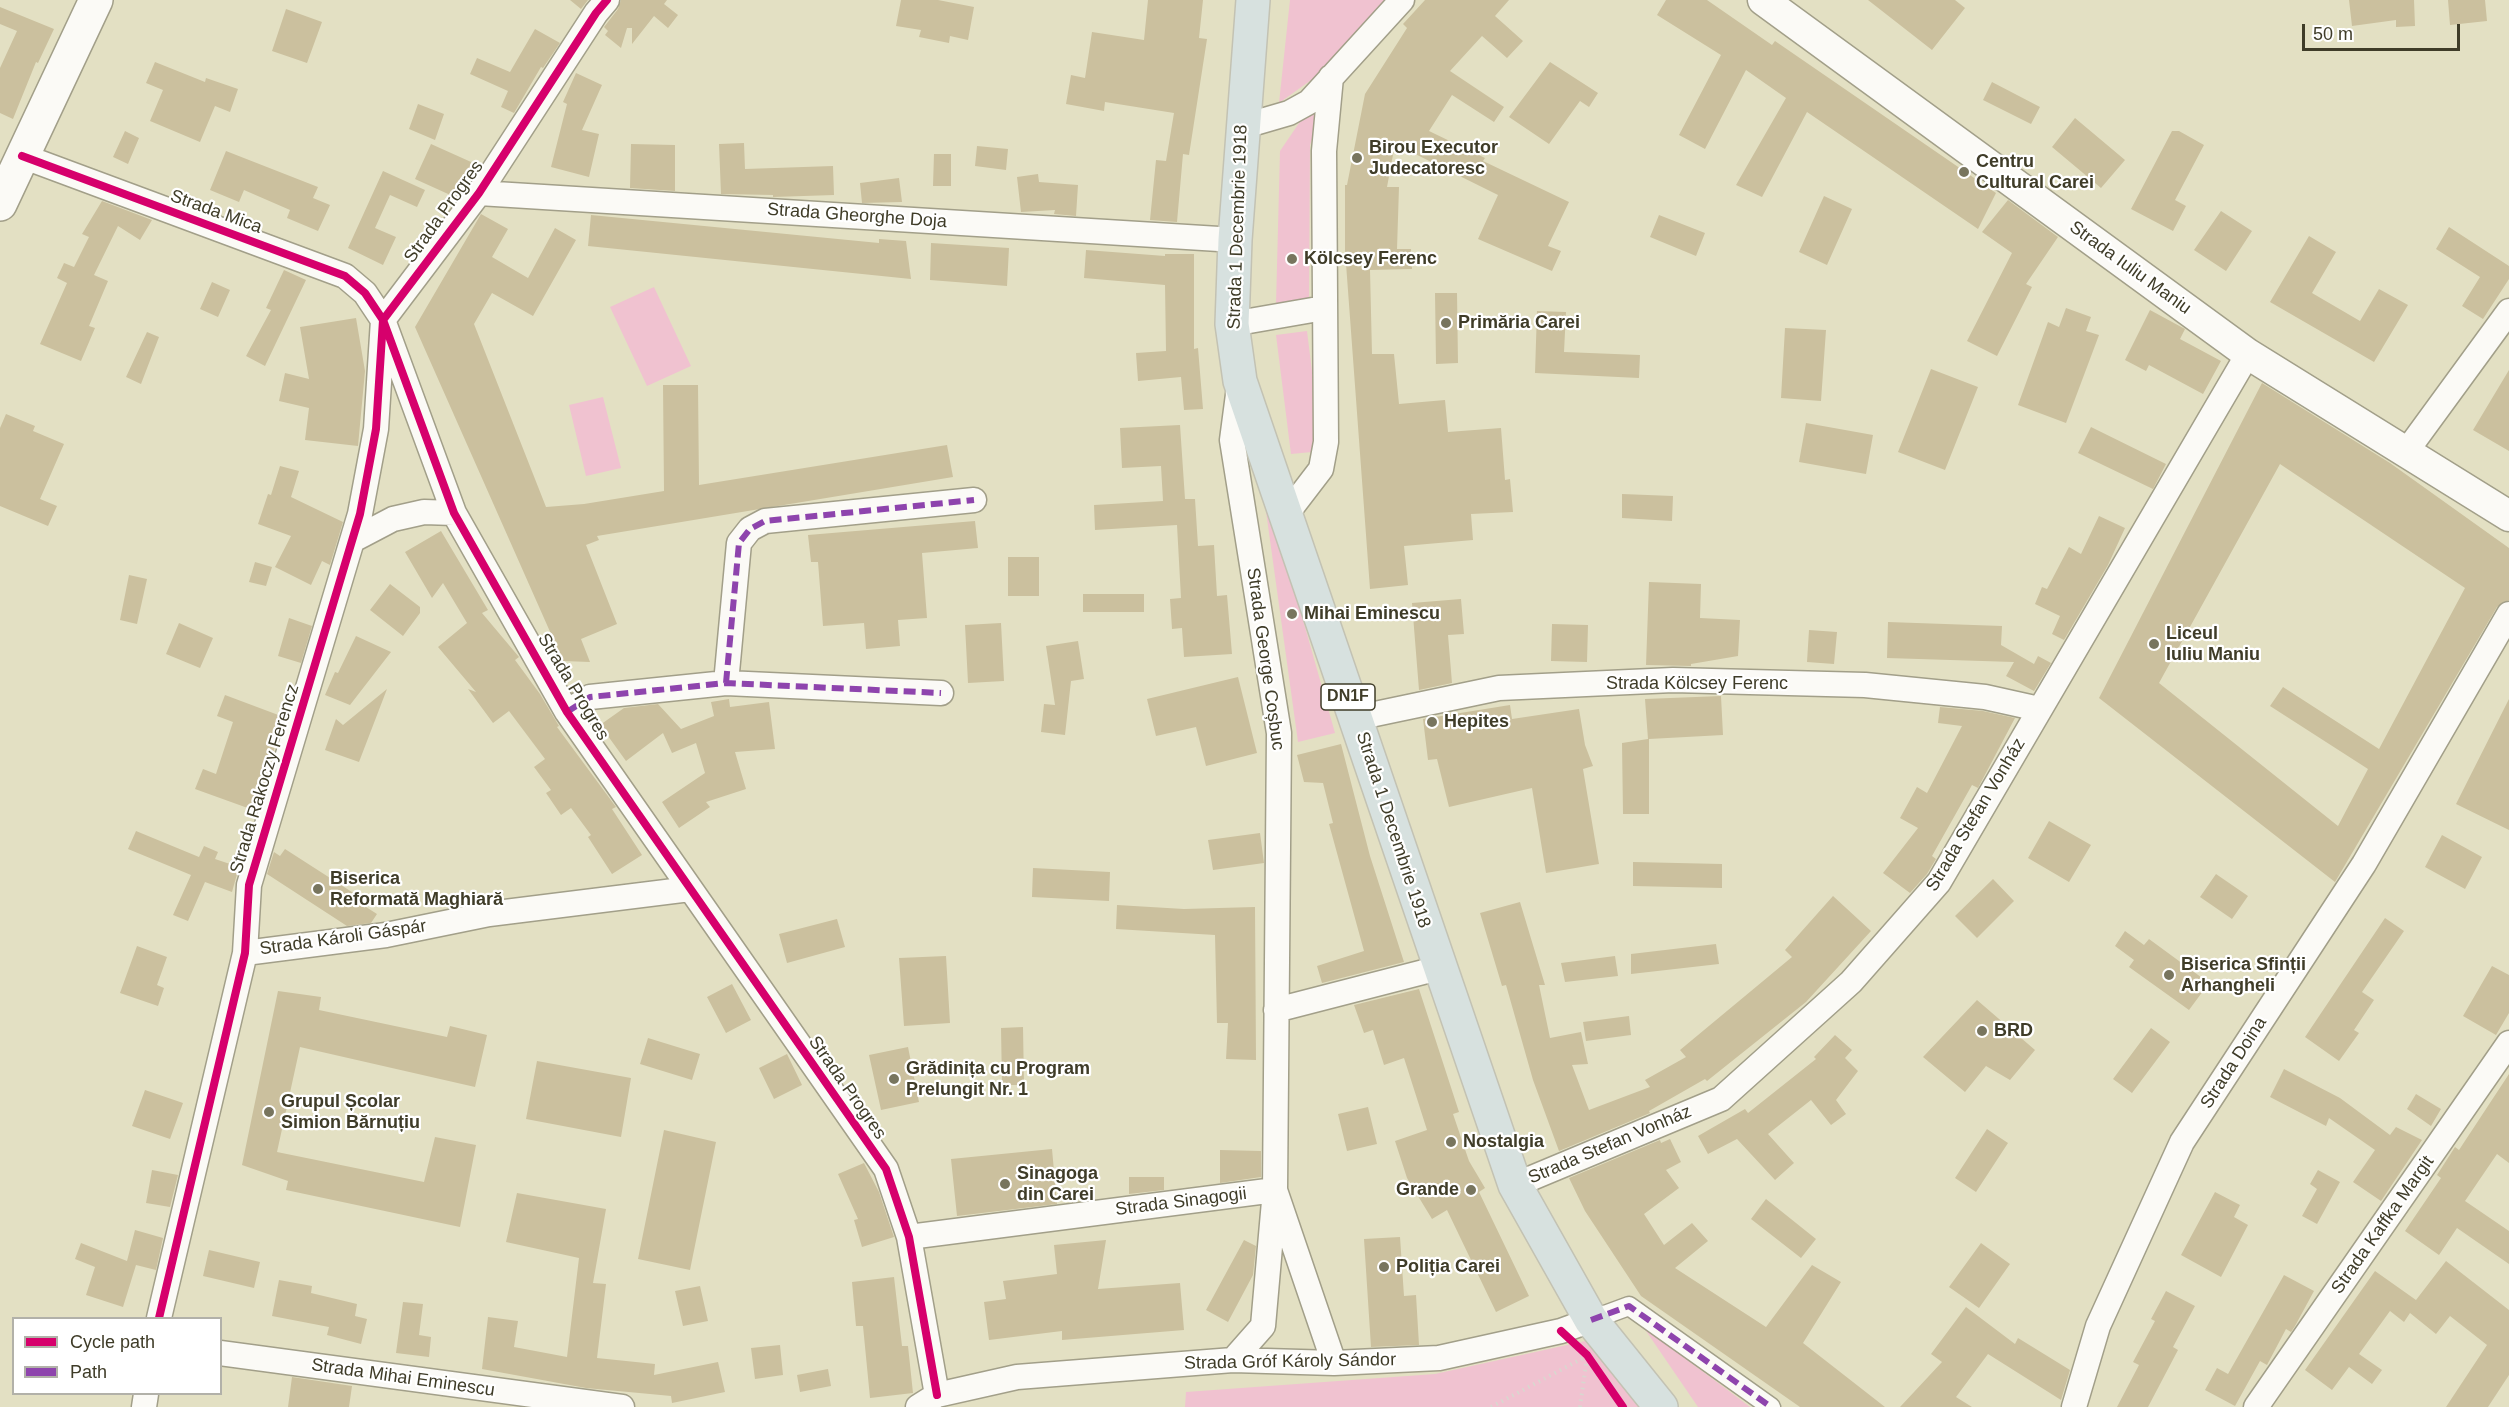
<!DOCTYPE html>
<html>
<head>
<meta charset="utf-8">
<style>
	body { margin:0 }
	#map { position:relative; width:2509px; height:1407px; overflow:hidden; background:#e3e0c3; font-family:Helvetica,sans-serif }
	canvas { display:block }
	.legend { position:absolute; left:12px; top:1317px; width:210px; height:78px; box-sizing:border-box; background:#fff; border:2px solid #b2b1a9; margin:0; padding:8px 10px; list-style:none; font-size:18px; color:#3f3c28 }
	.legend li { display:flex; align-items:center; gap:12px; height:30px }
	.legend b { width:30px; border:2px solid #b2b1a9 }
	.scale { position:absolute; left:2302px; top:24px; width:158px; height:27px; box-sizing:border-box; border:3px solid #3f3c28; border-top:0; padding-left:8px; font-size:18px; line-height:21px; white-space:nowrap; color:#3f3c28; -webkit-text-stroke:4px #fff; paint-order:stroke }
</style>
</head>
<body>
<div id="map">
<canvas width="2509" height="1407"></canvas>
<ul class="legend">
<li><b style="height:8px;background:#d6006c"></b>Cycle path</li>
<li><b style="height:8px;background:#8e44ad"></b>Path</li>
</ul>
<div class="scale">50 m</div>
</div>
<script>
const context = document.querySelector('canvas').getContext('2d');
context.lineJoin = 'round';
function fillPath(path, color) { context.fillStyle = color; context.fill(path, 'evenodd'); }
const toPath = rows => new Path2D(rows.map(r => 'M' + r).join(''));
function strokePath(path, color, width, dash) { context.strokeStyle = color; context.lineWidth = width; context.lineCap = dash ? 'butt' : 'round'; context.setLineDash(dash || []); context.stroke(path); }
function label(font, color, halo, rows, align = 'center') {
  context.font = font + ' Helvetica,sans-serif'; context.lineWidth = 4.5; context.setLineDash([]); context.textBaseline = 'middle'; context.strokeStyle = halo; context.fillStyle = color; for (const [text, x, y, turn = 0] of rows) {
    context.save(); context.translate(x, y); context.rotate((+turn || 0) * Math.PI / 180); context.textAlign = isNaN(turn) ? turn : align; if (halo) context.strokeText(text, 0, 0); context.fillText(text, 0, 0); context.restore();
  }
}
fillPath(toPath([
	[1290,0,1387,0,1321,73,1279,103],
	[1326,99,1310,145,1309,305,1276,304,1280,151,1312,104],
	[654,287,691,366,647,386,610,307],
	[1307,331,1322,451,1291,454,1276,335],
	[603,397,621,468,586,476,569,405],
	[1260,468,1335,733,1298,742],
	[1644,1328,1729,1391,1750,1407,1698,1407],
	[1590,1340,1640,1407,1185,1407,1186,1392,1435,1374]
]), '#f0c2d0');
fillPath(toPath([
	[570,0,588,0,581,9],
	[621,0,667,0,664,4,678,15,668,28,654,16,632,44,632,28,627,28,621,48,605,35,608,31,604,27,618,9],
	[901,0,938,0,974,7,968,40,950,36,949,43,919,37,921,30,896,26],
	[1148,0,1203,0,1199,38,1207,39,1189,155,1183,154,1177,222,1150,220,1156,160,1166,161,1174,113,1105,102,1104,111,1066,104,1071,75,1085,78,1092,32,1144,40],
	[1425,0,1509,0,1495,16,1523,41,1507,58,1482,36,1450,71,1504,107,1494,122,1452,95,1429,131,1485,158,1483,161,1569,202,1548,246,1561,251,1552,271,1478,239,1498,195,1395,144,1387,187,1399,187,1397,249,1411,249,1412,269,1370,270,1372,354,1394,354,1399,404,1445,400,1448,432,1501,428,1505,480,1510,479,1513,512,1471,514,1473,540,1404,546,1408,585,1370,589,1345,250,1345,185,1347,185,1365,94,1407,28,1403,24],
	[1666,0,1707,0,1772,45,1775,41,1996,193,1978,229,1807,112,1762,197,1736,185,1786,98,1746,70,1705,149,1679,135,1721,55,1657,15],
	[1868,0,1955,0,1965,8,1932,50],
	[2349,0,2414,0,2415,26,2396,27,2396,20,2352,26],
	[2448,0,2485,0,2487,21,2450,25],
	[0,7,54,29,38,63,36,62,13,119,0,113,0,68,17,31,0,24],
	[286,9,322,22,307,63,272,51],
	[535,29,560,43,543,68,541,67,514,113,501,107,508,91,470,74,477,58,510,72],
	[155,62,205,82,206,78,238,89,230,112,215,106,200,142,150,121,163,90,146,83],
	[1550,62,1598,93,1589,107,1580,101,1549,144,1509,117],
	[576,73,602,85,582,130,599,134,589,177,551,167,567,104,563,102],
	[1992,82,2040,107,2031,124,1983,100],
	[418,104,444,114,435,140,409,129],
	[2075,118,2125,160,2101,188,2052,147],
	[125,131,139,138,128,164,113,157],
	[2172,131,2179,131,2204,145,2175,200,2186,206,2173,231,2131,209],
	[744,143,745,169,833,166,834,195,773,197,773,195,721,194,719,144],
	[431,144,480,166,457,198,415,179],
	[631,144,675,145,675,191,630,188],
	[977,146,1008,149,1006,170,975,166],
	[226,151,318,187,313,198,330,205,318,231,287,218,290,210,244,190,239,202,210,190],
	[934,154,951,154,951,186,933,186],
	[383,171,425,190,417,207,390,195,375,228,396,237,383,265,348,248],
	[1038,174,1039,182,1078,185,1076,216,1054,214,1055,210,1021,212,1017,177],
	[899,178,902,202,862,203,860,183],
	[1824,196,1852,209,1827,265,1799,252],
	[2008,200,2058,237,2026,284,2032,287,1997,356,1967,341,2012,253,1982,232],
	[102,201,152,220,140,240,118,226,94,275,108,281,89,326,95,328,81,361,40,344,67,283,57,278,64,263,74,267,89,237,82,234],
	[2221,211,2252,231,2226,271,2194,250],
	[481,214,508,229,492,257,528,278,555,228,576,240,533,316,492,293,474,324,546,507,584,504,664,491,663,385,698,385,699,485,947,445,953,477,597,536,599,540,586,545,617,624,581,639,590,662,563,661,415,327],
	[591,215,879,243,879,239,906,241,911,279,588,246],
	[1659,215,1705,233,1696,256,1650,237],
	[2449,227,2509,266,2509,279,2483,319,2462,306,2480,277,2436,249],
	[2309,236,2336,252,2312,293,2360,321,2379,289,2408,305,2374,362,2270,302],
	[931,243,1009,248,1007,286,930,280],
	[1086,250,1165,256,1165,254,1194,254,1194,349,1198,348,1203,409,1184,410,1181,377,1138,381,1136,353,1166,351,1165,285,1084,278],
	[284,270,306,280,265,366,246,356,271,310,266,308],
	[212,282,230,290,218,317,200,309],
	[1435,293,1457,293,1458,363,1436,364],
	[2066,308,2091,317,2086,331,2099,335,2066,423,2018,405,2048,322,2059,327],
	[2150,310,2185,329,2180,339,2221,361,2203,394,2149,365,2146,371,2125,360],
	[1537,311,1566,312,1564,352,1640,355,1639,378,1535,373],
	[356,318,365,371,358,446,305,440,309,408,279,401,285,373,309,379,300,327],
	[1785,328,1826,330,1821,401,1781,398],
	[147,332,159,337,141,384,126,377],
	[1931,369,1978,387,1945,470,1898,452],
	[2509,370,2509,451,2473,430],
	[2262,383,2390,463,2509,548,2509,600,2497,607,2335,882,2099,698],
	[2280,464,2465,588,2379,749,2283,687,2270,706,2368,769,2338,826,2159,683],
	[6,414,35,426,33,431,64,444,40,499,57,506,48,526,0,506,0,428],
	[1806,423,1873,435,1866,474,1799,462],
	[1180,425,1185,499,1195,499,1198,546,1214,545,1217,596,1227,595,1232,654,1184,657,1182,628,1172,629,1170,599,1181,598,1177,525,1095,530,1094,505,1163,501,1161,466,1122,468,1120,428],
	[2091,427,2166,464,2153,489,2078,453],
	[280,466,299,471,291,497,343,522,330,565,322,561,311,585,275,567,291,536,258,524,268,494,271,495],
	[1622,494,1673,496,1672,521,1622,518],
	[2099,516,2125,528,2108,565,2064,640,2052,634,2060,616,2035,604,2042,587,2047,589,2069,547,2081,554],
	[975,521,978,548,922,553,927,618,898,620,900,646,866,649,864,623,823,626,818,562,811,562,808,535],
	[441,531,488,610,482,613,519,657,515,660,540,694,559,726,557,727,616,807,612,809,642,855,612,874,588,837,591,835,571,808,561,815,546,793,551,790,534,767,545,759,509,711,493,723,468,689,476,692,438,647,467,623,443,583,432,598,405,552],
	[1008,557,1039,557,1039,596,1008,596],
	[255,562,272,567,266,586,249,582],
	[129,575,147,579,137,624,120,620],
	[1649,582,1701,584,1700,618,1740,620,1738,656,1691,664,1691,666,1646,665],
	[390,584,420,607,420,613,403,636,370,610],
	[1083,594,1144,594,1144,612,1083,612],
	[1461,599,1464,634,1448,635,1452,683,1419,690,1412,603],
	[289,618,312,626,301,663,278,656],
	[1888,622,2002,626,2001,645,2034,664,2038,656,2051,663,2034,691,2006,676,2014,662,1887,658],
	[179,623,213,638,200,668,166,654],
	[1001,623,1004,681,968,683,965,625],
	[1552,624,1588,625,1587,662,1551,661],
	[1809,630,1837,632,1834,664,1807,662],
	[356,636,391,652,350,705,325,695,335,672,338,673],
	[1078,641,1084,679,1071,681,1065,735,1041,732,1044,704,1055,705,1046,646],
	[1238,677,1257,753,1206,766,1196,727,1156,736,1147,699],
	[387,689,359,762,325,750,336,719,343,725],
	[225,695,281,716,270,744,275,746,256,811,195,789,203,769,216,774,233,722,217,716],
	[1721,696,1723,735,1649,739,1649,814,1623,814,1622,743,1648,739,1645,699],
	[729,699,730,707,769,702,775,749,735,752,746,789,706,802,710,807,679,828,662,802,705,773,696,743,672,753,663,733,626,761,600,725,624,708,658,704,681,729,714,716,711,702],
	[2509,699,2509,830,2456,804],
	[1510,705,1512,719,1579,709,1585,745,1593,766,1583,769,1599,864,1546,873,1532,788,1449,807,1437,759,1428,760,1423,719],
	[1940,707,1983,711,2015,718,1978,788,1972,785,1932,856,1936,859,1927,874,1910,893,1883,873,1918,828,1900,818,1917,787,1927,793,1962,726,1938,723],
	[1341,744,1370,856,1404,962,1322,983,1317,966,1364,951,1329,824,1333,823,1323,783,1304,782,1297,755],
	[2049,821,2091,845,2069,882,2028,858],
	[136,831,199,857,204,846,218,852,215,859,239,867,232,892,205,882,188,921,173,915,191,875,128,849],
	[1260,833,1264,863,1213,870,1208,840],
	[2442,835,2482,857,2465,889,2425,867],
	[285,849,369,903,366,907,377,914,371,923,347,926,267,874,274,852,280,856],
	[1633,862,1722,864,1722,888,1633,886],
	[1033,868,1110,872,1109,901,1032,897],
	[2216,874,2248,896,2232,919,2200,897],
	[1993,879,2014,901,1977,938,1955,916],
	[1833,896,1871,931,1806,1002,1707,1081,1705,1079,1649,1111,1650,1113,1559,1151,1533,1080,1506,985,1502,986,1480,913,1520,902,1545,985,1539,985,1550,1038,1581,1032,1588,1064,1572,1065,1589,1110,1650,1087,1645,1080,1686,1057,1680,1050,1792,957,1785,950],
	[1117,905,1184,909,1255,907,1256,1060,1226,1059,1228,1023,1217,1023,1215,935,1116,929],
	[2385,918,2404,931,2362,992,2374,1000,2354,1030,2359,1033,2339,1061,2305,1037],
	[837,919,845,947,787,963,779,934],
	[2125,931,2144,945,2149,939,2209,983,2189,1010,2129,967,2134,960,2115,946],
	[1716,944,1719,964,1631,974,1631,954],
	[137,946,167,957,157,985,164,988,158,1006,120,993],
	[946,956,950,1023,904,1026,899,958],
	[1615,956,1618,976,1565,982,1561,963],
	[2492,966,2509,975,2509,1013,2496,1035,2463,1016],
	[732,984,751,1020,726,1033,707,997],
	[1419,989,1459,1112,1453,1114,1469,1161,1485,1188,1479,1192,1529,1296,1496,1312,1447,1210,1432,1219,1407,1178,1395,1141,1427,1130,1404,1058,1384,1065,1373,1030,1364,1033,1354,1005],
	[278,991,321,997,319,1010,447,1037,450,1026,487,1035,475,1087,300,1047,277,1152,424,1182,435,1137,476,1145,460,1227,286,1190,288,1181,242,1165],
	[1977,1000,2035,1050,2010,1080,1986,1066,1965,1092,1923,1057],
	[1629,1016,1631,1035,1586,1041,1583,1022],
	[1023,1027,1024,1085,1002,1085,1001,1028],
	[2151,1028,2170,1042,2132,1093,2113,1079],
	[1835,1035,1852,1050,1845,1058,1858,1071,1836,1100,1846,1114,1831,1125,1811,1100,1768,1134,1794,1163,1775,1180,1737,1139,1708,1154,1698,1136,1745,1109,1748,1113,1816,1059,1814,1057],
	[648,1038,700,1054,692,1080,640,1064],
	[908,1047,919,1102,881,1110,869,1055],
	[787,1054,802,1085,774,1099,759,1068],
	[537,1061,631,1078,621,1137,526,1119],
	[2284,1069,2340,1098,2390,1135,2396,1127,2422,1140,2381,1201,2353,1182,2375,1150,2329,1118,2326,1126,2270,1097],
	[2509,1074,2509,1163,2497,1154,2465,1201,2509,1231,2509,1264,2457,1228,2439,1255,2405,1231,2441,1178,2437,1175,2455,1147,2459,1150],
	[145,1090,183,1103,170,1139,132,1126],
	[2416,1094,2441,1109,2431,1126,2407,1109],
	[1368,1107,1377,1144,1347,1151,1338,1114],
	[1987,1129,2008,1143,1976,1192,1955,1178],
	[664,1130,716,1142,690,1270,638,1259],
	[1670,1139,1681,1162,1666,1170,1679,1188,1644,1214,1664,1245,1692,1223,1708,1241,1675,1268,1766,1327,1812,1265,1841,1282,1803,1343,1885,1407,1800,1407,1641,1296,1585,1211,1569,1178,1660,1140,1661,1143],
	[1052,1149,1057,1204,957,1216,951,1159],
	[1220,1150,1261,1151,1261,1177,1220,1183],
	[864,1163,879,1192,894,1237,862,1247,854,1220,858,1219,838,1174],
	[152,1170,178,1175,170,1207,146,1203],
	[2318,1170,2340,1182,2317,1224,2302,1216,2317,1189,2310,1184],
	[1129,1177,1164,1177,1164,1190,1129,1194],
	[2215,1192,2240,1205,2234,1217,2248,1225,2221,1277,2181,1255],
	[517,1193,606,1209,593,1283,606,1284,597,1358,655,1364,654,1375,718,1362,725,1392,672,1403,671,1396,586,1388,482,1369,488,1317,518,1321,514,1347,567,1357,579,1258,506,1242],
	[1766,1199,1816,1239,1801,1258,1751,1219],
	[135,1230,163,1238,156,1270,136,1265,123,1307,86,1295,95,1267,75,1259,81,1243,127,1261],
	[1400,1237,1404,1296,1416,1295,1419,1345,1371,1347,1364,1239],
	[1106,1240,1098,1289,1180,1283,1184,1330,1062,1340,1062,1331,989,1340,984,1302,1006,1299,1003,1281,1057,1274,1054,1245],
	[1244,1240,1256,1246,1253,1275,1228,1322,1206,1310],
	[1981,1243,2010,1264,1979,1308,1949,1287],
	[209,1250,260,1262,254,1288,203,1276],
	[2446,1261,2509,1310,2509,1375,2488,1407,2446,1407,2487,1345,2450,1316,2436,1334,2410,1313,2404,1322,2390,1311,2359,1354,2382,1370,2372,1384,2349,1367,2332,1390,2305,1370,2375,1271,2416,1300],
	[2284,1275,2314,1291,2295,1326,2291,1332,2286,1329,2267,1365,2260,1361,2235,1406,2205,1390,2217,1368,2228,1374],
	[894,1277,902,1346,908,1346,913,1393,870,1398,863,1326,856,1326,852,1282],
	[279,1280,312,1286,311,1293,357,1304,355,1316,367,1319,361,1344,327,1335,329,1327,272,1316],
	[700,1286,708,1321,683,1326,675,1291],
	[2166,1291,2195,1306,2173,1347,2178,1350,2148,1407,2117,1407,2139,1365,2133,1362,2155,1321,2151,1319],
	[403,1302,423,1304,419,1335,431,1337,429,1357,396,1353],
	[1966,1307,2015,1344,2018,1338,2070,1370,2061,1400,1988,1354,1956,1397,1972,1407,1900,1407,1942,1362,1931,1354],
	[780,1345,783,1375,755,1379,751,1348],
	[828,1369,831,1386,800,1392,797,1375],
	[292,1377,352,1386,349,1407,288,1407]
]), '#cbc09e');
const pedestrian = toPath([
	[1591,1320,1629,1306,1771,1407]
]);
const minor = toPath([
	[607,0,596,13,479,193,383,320,454,513,567,712,886,1169,909,1237,937,1395],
	[1241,127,1289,113,1309,102,1402,0],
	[22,156,345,276,365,293,383,320,376,429,360,514,249,885,245,953,159,1318],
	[479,193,1235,240],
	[1232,324,1324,308],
	[1239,387,1232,440,1279,733,1275,1190,1334,1363],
	[2406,452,2509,311],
	[1285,516,1321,469,1326,442,1324,151,1331,77],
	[353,540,393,519,424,512,454,513],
	[726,683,739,543,750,529,765,521,974,500],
	[567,712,590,697,726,683,941,693],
	[1356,718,1499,688,1673,680,1865,685,1985,697,2039,709],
	[245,953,386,935,489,914,690,889],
	[1276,1010,1439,968],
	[1515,1185,1721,1099,1851,982,1939,882,2248,354],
	[909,1237,1275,1190,1263,1326,1233,1360],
	[220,1353,622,1407],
	[144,1407,146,1394],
	[918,1407,937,1395,1017,1377,1233,1360,1334,1363,1439,1358,1561,1331,1591,1320],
	[2074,1407,2098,1326,2182,1142,2364,864,2509,614],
	[2256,1407,2509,1043]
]);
const tertiary = toPath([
	[1763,0,2248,354,2509,516]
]);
const secondary = toPath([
	[0,204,96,0]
]);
const primary = toPath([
	[1253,0,1235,240,1232,324,1240,381,1515,1185,1591,1320,1661,1407]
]);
strokePath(pedestrian, '#a29f89', 21);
strokePath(minor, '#a29f89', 27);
strokePath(tertiary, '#a29f89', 33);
strokePath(secondary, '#a29f89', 36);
strokePath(primary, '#c3c2b3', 36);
strokePath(toPath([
	[1491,1407,1587,1356],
	[1580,1407,1587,1357]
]), '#d8d8cf', 4, [1.5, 4.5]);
strokePath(pedestrian, '#fbfaf6', 18);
strokePath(minor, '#fbfaf6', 24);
strokePath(tertiary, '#fbfaf6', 30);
strokePath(secondary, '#fbfaf6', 33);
strokePath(primary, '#d7e1df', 33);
strokePath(toPath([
	[726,683,739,543,750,529,765,521,974,500],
	[567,712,590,697,726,683,941,693],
	[1591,1320,1629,1306,1771,1407]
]), '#8e44ad', 6, [12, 6]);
strokePath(toPath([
	[607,0,596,13,479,193,383,320,454,513,567,712,886,1169,909,1237,937,1395],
	[22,156,345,276,365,293,383,320,376,429,360,514,249,885,245,953,159,1318],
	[1561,1331,1587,1355,1623,1407]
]), '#d6006c', 8);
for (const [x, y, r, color] of [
	[1357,158,6,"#78755e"],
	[1964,172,6,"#78755e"],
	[1292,259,6,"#78755e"],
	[1446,323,6,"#78755e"],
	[1292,614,6,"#78755e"],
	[2154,644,6,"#78755e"],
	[1432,722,6,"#78755e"],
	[318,889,6,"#78755e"],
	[2169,975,6,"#78755e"],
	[1982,1031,6,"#78755e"],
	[894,1079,6,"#78755e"],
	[269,1112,6,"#78755e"],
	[1451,1142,6,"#78755e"],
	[1005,1184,6,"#78755e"],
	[1471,1190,6,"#78755e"],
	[1384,1267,6,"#78755e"]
]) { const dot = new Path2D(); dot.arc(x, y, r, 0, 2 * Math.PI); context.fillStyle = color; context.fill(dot); strokePath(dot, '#fff', 2); }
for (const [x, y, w] of [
	[1348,697,54]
]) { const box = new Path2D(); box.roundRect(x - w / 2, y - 13, w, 26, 4.5); context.fillStyle = '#fff'; context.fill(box); strokePath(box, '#3f3c28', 1.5); }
label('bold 16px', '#3f3c28', null, [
	["DN1F",1348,697]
]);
label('bold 18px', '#3f3c28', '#fff', [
	["Birou Executor",1369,148],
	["Judecatoresc",1369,169],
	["Centru",1976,162],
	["Cultural Carei",1976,183],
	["Kölcsey Ferenc",1304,259],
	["Primăria Carei",1458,323],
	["Mihai Eminescu",1304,614],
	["Liceul",2166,634],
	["Iuliu Maniu",2166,655],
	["Hepites",1444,722],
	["Biserica",330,879],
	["Reformată Maghiară",330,900],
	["Biserica Sfinții",2181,965],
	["Arhangheli",2181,986],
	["BRD",1994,1031],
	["Grădinița cu Program",906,1069],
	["Prelungit Nr. 1",906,1090],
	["Grupul Școlar",281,1102],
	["Simion Bărnuțiu",281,1123],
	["Nostalgia",1463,1142],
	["Sinagoga",1017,1174],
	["din Carei",1017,1195],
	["Grande",1459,1190,"right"],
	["Poliția Carei",1396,1267]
], 'left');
label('18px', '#3f3c28', '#fff', [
	["Strada Mica",216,212,20],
	["Strada Progres",444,212,-54],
	["Strada Gheorghe Doja",857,216,4],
	["Strada 1 Decembrie 1918",1238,227,-88],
	["Strada Iuliu Maniu",2130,268,36],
	["Strada George Coșbuc",1265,659,82],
	["Strada Kölcsey Ferenc",1697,684],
	["Strada Progres",573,687,59],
	["Strada Rakoczy Ferencz",265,779,-73],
	["Strada Stefan Vonház",1976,815,-59],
	["Strada 1 Decembrie 1918",1393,830,72],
	["Strada Károli Gáspár",343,938,-8],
	["Strada Doina",2234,1063,-57],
	["Strada Progres",847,1088,55],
	["Strada Stefan Vonház",1610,1145,-23],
	["Strada Sinagogii",1181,1202,-7],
	["Strada Kaffka Margit",2383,1225,-55],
	["Strada Gróf Károly Sándor",1290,1362,-1],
	["Strada Mihai Eminescu",403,1378,8]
]);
</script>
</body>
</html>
